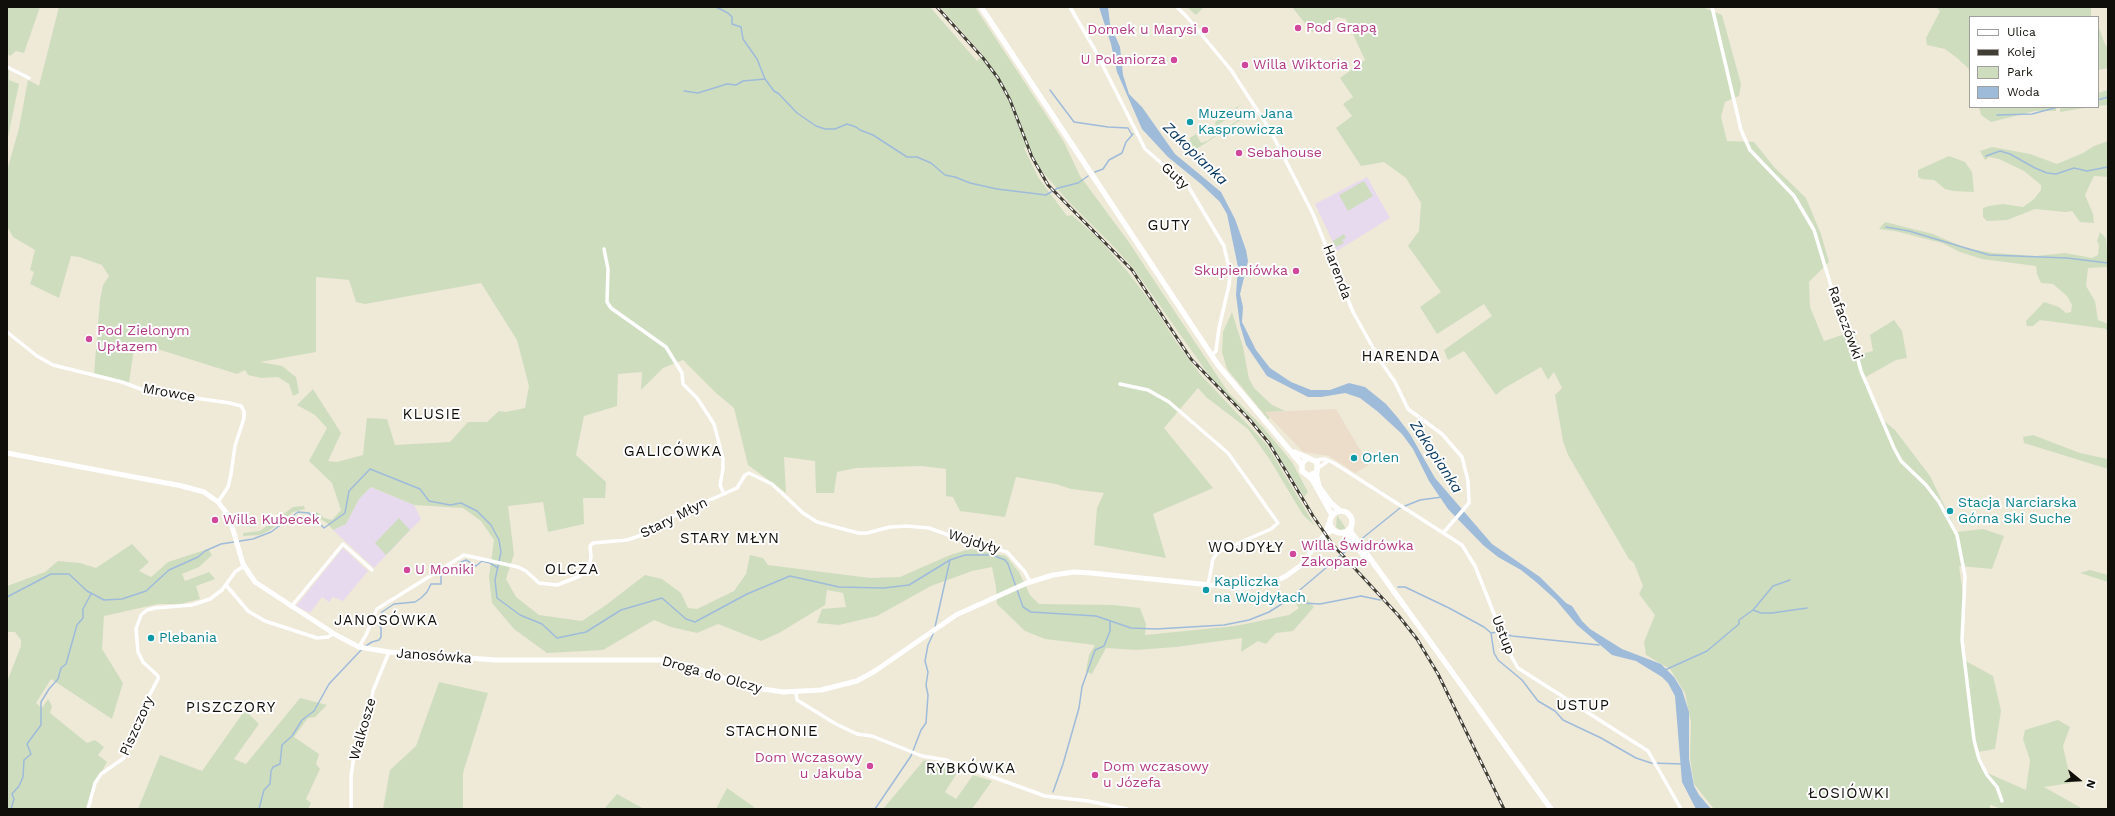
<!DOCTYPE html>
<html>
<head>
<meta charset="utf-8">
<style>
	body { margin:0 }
	#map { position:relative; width:2115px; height:816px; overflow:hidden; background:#efe9d8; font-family:"Work Sans",sans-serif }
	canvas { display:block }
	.frame { position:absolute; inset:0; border:8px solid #110f09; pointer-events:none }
	.legend { position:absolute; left:1969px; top:16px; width:130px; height:92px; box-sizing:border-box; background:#fff; border:1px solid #a09f9d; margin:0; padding:5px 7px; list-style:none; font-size:12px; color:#110f09 }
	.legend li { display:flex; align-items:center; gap:8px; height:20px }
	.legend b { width:20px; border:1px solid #a09f9d }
	.north { position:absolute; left:2059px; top:760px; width:40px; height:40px; -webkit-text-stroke:3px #fff; paint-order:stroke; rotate:108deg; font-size:11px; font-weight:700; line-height:16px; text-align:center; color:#110f09 }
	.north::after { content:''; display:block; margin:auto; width:14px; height:18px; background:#110f09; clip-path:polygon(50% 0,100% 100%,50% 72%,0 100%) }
</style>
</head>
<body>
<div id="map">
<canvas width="2115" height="816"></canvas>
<div class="frame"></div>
<ul class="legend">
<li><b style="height:5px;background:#fff"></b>Ulica</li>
<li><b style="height:5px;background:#403e35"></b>Kolej</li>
<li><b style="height:11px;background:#cfddbf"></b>Park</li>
<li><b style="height:11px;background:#9ebbda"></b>Woda</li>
</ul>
<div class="north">N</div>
</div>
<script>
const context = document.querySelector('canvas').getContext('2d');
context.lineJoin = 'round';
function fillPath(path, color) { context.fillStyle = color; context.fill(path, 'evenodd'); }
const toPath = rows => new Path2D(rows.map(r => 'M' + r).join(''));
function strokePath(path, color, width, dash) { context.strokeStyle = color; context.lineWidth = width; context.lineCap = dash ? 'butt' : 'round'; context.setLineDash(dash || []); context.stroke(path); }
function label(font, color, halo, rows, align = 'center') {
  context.font = font + ' "Work Sans",sans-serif'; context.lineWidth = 4; context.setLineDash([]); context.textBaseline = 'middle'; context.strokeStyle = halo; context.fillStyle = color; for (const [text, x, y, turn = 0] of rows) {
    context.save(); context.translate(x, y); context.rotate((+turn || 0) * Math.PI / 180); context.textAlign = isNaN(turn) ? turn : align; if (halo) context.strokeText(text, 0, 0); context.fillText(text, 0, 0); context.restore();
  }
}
fillPath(toPath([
	[1336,409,1369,465,1355,473,1329,456,1303,452,1265,412]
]), '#ecddca');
fillPath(toPath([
	[1367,177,1390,218,1337,251,1315,204],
	[371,487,414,505,421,519,374,568,333,530,346,524,359,499],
	[343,548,368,571,343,601,333,597,329,602,322,597,310,613,296,606]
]), '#e7daee');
fillPath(toPath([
	[7,7,40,7,24,53,16,51,10,56,7,53],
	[59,7,930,7,977,61,983,55,940,7,975,7,1064,142,1080,176,1128,241,1228,392,1262,426,1292,462,1308,492,1304,497,1269,440,1252,419,1216,384,1203,367,1134,269,1114,247,1068,201,1040,169,1029,147,1024,148,1038,177,1067,216,1072,215,1100,240,1127,271,1153,305,1176,342,1200,374,1267,445,1315,526,1303,515,1270,460,1248,429,1206,397,1198,388,1164,428,1213,488,1153,514,1166,558,1094,545,1097,508,1104,493,1071,489,1056,484,1016,477,1005,517,960,511,953,497,946,496,946,469,921,466,856,468,837,472,834,493,816,493,815,461,784,457,786,493,748,465,734,408,716,393,683,360,663,368,641,390,642,372,618,374,617,406,584,416,576,455,606,482,605,498,583,498,584,524,548,532,543,502,508,506,514,554,506,579,516,597,539,615,582,621,606,605,645,575,662,579,681,593,688,608,697,609,734,591,746,574,750,555,763,558,768,565,870,578,900,577,950,555,970,549,1006,556,1019,572,1030,595,1039,604,1114,605,1140,608,1146,624,1145,635,1235,626,1289,615,1299,608,1293,600,1301,593,1314,607,1293,631,1276,633,1266,644,1258,641,1241,652,1242,638,1176,647,1136,650,1106,648,1092,674,1086,672,1087,665,1089,655,1095,645,1045,639,1025,631,997,604,996,587,992,567,972,571,931,586,877,616,839,625,817,623,822,609,846,607,843,593,827,590,825,605,779,633,761,641,718,624,697,633,671,627,654,620,603,650,547,653,514,629,492,603,489,577,494,540,481,521,463,508,414,505,371,487,359,499,346,524,333,530,327,523,314,515,317,512,324,518,332,520,341,510,332,483,309,461,327,428,315,415,297,405,313,389,341,433,328,461,337,462,363,455,367,418,387,419,395,445,450,442,468,422,487,422,499,411,506,412,525,408,529,386,517,340,481,283,365,304,356,302,349,280,316,277,316,352,260,362,282,366,296,377,299,393,293,396,289,384,278,377,261,378,248,375,245,370,237,374,135,342,129,383,94,374,100,300,103,285,109,276,102,265,79,257,71,256,59,298,30,284,34,272,30,270,35,250,13,237,7,226,7,171,19,128,28,80,39,86],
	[1187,7,1204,7,1196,15],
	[1292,7,1702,7,1722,15,1741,84,1739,96,1725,102,1721,117,1727,141,1754,142,1774,167,1806,198,1821,234,1829,262,1809,282,1810,307,1824,341,1854,331,1861,354,1873,351,1870,335,1894,320,1902,331,1907,358,1896,360,1864,378,1883,420,1895,430,1930,476,1957,532,1983,529,2004,536,1992,569,1959,566,1964,600,1964,660,1993,676,2001,711,1995,749,1978,752,1983,771,2026,790,2030,760,2023,739,2025,730,2058,720,2070,727,2063,746,2071,783,2044,787,2083,809,2002,809,1990,805,1990,809,1714,809,1694,784,1690,758,1691,723,1685,693,1670,669,1646,655,1644,642,1655,615,1639,594,1643,586,1634,563,1629,559,1568,455,1563,441,1555,395,1562,388,1554,372,1548,380,1541,367,1503,389,1496,395,1464,351,1448,360,1444,350,1492,316,1484,304,1437,334,1420,307,1441,292,1408,246,1419,231,1421,203,1406,178,1384,162,1361,166,1336,128,1352,116,1343,104,1353,97,1340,78,1365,60,1346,19,1338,17,1312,32],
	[1936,7,2091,7,2091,17,1970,17,1970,79,1969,69,1957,58,1945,49,1927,45,1926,38,1940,11],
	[2098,25,2104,42,2108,49,2108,68,2098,70],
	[7,69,9,70,9,80,19,84,7,142],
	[2108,90,2108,105,2098,106,2098,93],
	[1240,105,1232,115,1233,119,1231,120,1229,118,1216,126,1215,122],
	[1979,107,2056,107,2056,111,2035,111,1991,122,1981,115],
	[2060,107,2091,107,2060,112],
	[1253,110,1254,111,1192,152,1190,147,1190,138,1196,134,1201,143,1207,141],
	[2108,141,2108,177,2094,176,2085,195,2093,214,2094,223,2080,222,2072,211,2065,212,2035,209,2007,220,1987,221,1983,217,1983,208,1989,206,2003,204,2023,207,2034,199,2041,190,2041,185,2024,171,1999,159,1989,157,1985,160,1980,151,1992,147,2030,154,2057,164,2083,153,2094,146],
	[1949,156,1965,162,1972,172,1974,192,1953,191,1945,189,1934,180,1922,179,1918,177,1918,170],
	[1364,181,1373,196,1348,211,1339,195],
	[1885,222,1933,234,1965,248,1993,253,2036,256,2065,253,2092,258,2098,255,2099,245,2097,241,2100,232,2106,238,2108,267,2088,268,2086,286,2095,301,2098,320,2108,324,2108,329,2040,320,2033,326,2027,326,2026,321,2044,302,2059,307,2066,313,2071,312,2072,305,2067,296,2053,284,2041,283,2037,274,2036,266,1982,259,1960,252,1942,243,1895,231,1879,229],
	[1344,234,1346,238,1342,240,1344,243,1336,247,1333,241],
	[1232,312,1243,347,1249,379,1255,389,1272,405,1285,411,1265,412,1270,418,1268,419,1227,369,1222,352,1223,332],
	[2033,435,2080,453,2108,459,2108,469,2024,443,2023,437],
	[304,506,305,509,293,512,270,530,260,535,243,536,243,533,260,531,293,507],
	[1337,515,1345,527,1345,529,1340,530,1336,527],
	[399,518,410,530,386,555,375,543],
	[132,544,149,562,139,571,151,577,168,562,208,549,212,555,199,567,182,574,185,581,209,572,215,579,196,586,200,599,180,604,158,604,104,616,102,649,123,683,112,719,51,679,36,703,42,708,48,699,52,706,50,713,87,743,95,740,104,747,98,755,107,762,93,787,86,809,7,809,7,682,21,646,21,640,15,632,7,632,7,586,45,572,58,561,80,563,96,568],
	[2090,570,2108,575,2108,582,2080,573],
	[439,682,488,693,463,773,463,809,383,809,390,770,416,746],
	[300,698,327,705,315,717,308,718,294,737,319,754,316,764,320,769,306,799,311,803,308,809,138,809,160,755,202,771,245,710,259,724,234,759,246,764],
	[924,760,960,768,945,792,956,799,973,775,992,781,972,809,883,809],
	[727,788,754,807,753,809,716,809],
	[617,794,644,809,604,809]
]), '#cfddbf');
fillPath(toPath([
	[1099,7,1108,7,1110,24,1120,47,1123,75,1129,94,1142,107,1175,154,1221,192,1235,219,1246,250,1248,261,1240,294,1243,307,1242,322,1256,350,1270,368,1291,382,1311,390,1330,390,1349,383,1365,387,1386,404,1398,418,1410,434,1435,478,1492,544,1540,577,1566,603,1572,606,1582,621,1590,629,1622,649,1661,664,1674,677,1682,690,1689,712,1689,759,1694,786,1699,795,1711,809,1696,809,1682,782,1675,696,1668,683,1662,677,1636,661,1612,655,1577,625,1556,600,1536,582,1521,570,1498,557,1483,545,1448,509,1429,481,1413,449,1402,434,1377,411,1360,398,1345,393,1321,397,1308,397,1267,376,1246,345,1240,325,1236,295,1238,267,1227,214,1220,202,1201,184,1168,157,1142,129,1117,72,1111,44]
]), '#9ebbda');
strokePath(toPath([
	[716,7,728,13,732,17,732,24,741,27,743,39,757,59,765,79,774,91,779,94,797,113,816,126,825,129,835,129,847,124,856,127,860,130,873,135,907,157,917,157,931,163,945,175,955,177,970,183,997,189,1046,195,1058,188,1078,183,1088,176],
	[1050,90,1074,122,1108,127,1128,128,1132,135],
	[684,91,698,93,727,84,736,85,743,81,765,79],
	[2098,100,2108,97],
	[1997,115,2032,114,2058,107],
	[1986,156,2000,151,2010,154,2035,168,2047,173,2056,174,2074,168,2087,171,2108,167],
	[1095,172,1103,169,1109,160,1122,153,1126,142,1133,134],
	[1886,227,1909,231,1989,255,2067,258,2108,263],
	[2107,329,2108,329],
	[1359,541,1400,508,1420,500,1442,497],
	[1398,587,1405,587,1449,608,1484,627,1491,633,1498,632,1512,636,1599,645],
	[7,597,51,574,69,574,87,591,104,600,122,599,146,591,169,570,198,557,205,551,221,544,253,539,271,532,298,512,309,513,324,528,345,513,349,491,370,469,420,489,429,501,450,505,461,503,477,511,491,525,499,540,501,552,495,580,497,598,520,615,542,624,557,638,586,632,621,610,662,598,686,619,695,622,747,594,790,576,839,587,884,588,909,585,950,560,965,555,992,555,1005,560,1008,564,1023,607,1031,612,1096,616,1131,628,1156,629,1224,625,1249,620,1269,612,1288,600,1353,545],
	[1290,599,1303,603,1320,604,1361,596,1380,600],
	[1753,610,1761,613,1772,613,1807,608],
	[935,627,950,560],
	[1491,633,1494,653,1498,660,1522,680,1538,701,1555,711,1563,720,1601,738,1636,758,1651,763,1683,764],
	[364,647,372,642,379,640,381,637,381,628,378,623,382,612,394,604,415,602,421,598,427,592,431,584,441,584,441,574,444,571,456,572,458,570,459,563,466,560,476,566,482,561,490,563,498,568],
	[1665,670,1707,651,1739,624,1739,620,1753,610,1773,586,1790,580],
	[1053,792,1063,764,1079,708,1082,687,1095,650,1104,646,1110,631,1110,621],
	[11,809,14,799,12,794,19,786,23,777,24,760,31,754,27,744,41,725,41,702,49,689,58,679,61,668,66,664,77,625,83,618,83,609,91,594],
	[259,809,264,790,270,784,271,771,273,767,280,764,282,745,292,736,302,720,314,711,329,684,362,649],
	[875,809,911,756,921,730,926,723,928,695,926,685,928,672,925,661,928,645,934,632]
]), '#9ebbda', 1.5);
strokePath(toPath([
	[1070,7,1095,50,1145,149,1188,186,1224,246,1230,273,1229,285,1219,328,1216,351,1211,356],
	[1177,7,1187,17,1231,70,1270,130,1313,214,1353,312,1381,362,1395,382,1408,409,1442,434,1462,457,1468,481,1469,503,1444,532],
	[1712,7,1741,130,1750,150,1794,196,1814,230,1831,286,1854,344,1861,371,1894,448,1901,461,1926,485,1939,502,1957,535,1965,576,1962,640,1974,740,1979,759,1987,775,1997,787,2002,801],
	[7,67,29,78],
	[604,249,608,269,607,302,611,308,666,347,682,373,683,384,697,398,714,424,723,459,723,469,720,485,724,494],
	[7,332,37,356,53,365,122,382,146,391,230,403,241,406,244,411,244,418,235,446,231,474,228,487,218,502],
	[1120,384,1148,390,1169,402,1228,453,1278,523,1271,529,1218,552,1213,559,1208,585],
	[1316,460,1325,459,1334,463,1462,545,1475,566,1510,654,1518,668,1648,751,1681,809],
	[1318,468,1328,461],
	[226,585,248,611,265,621,317,638,328,637,333,634],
	[291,607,343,544,372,570],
	[359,647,366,635,377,609,464,555,518,567,526,571,539,583,557,585,580,576,589,567,591,557,590,546,593,543,627,540,648,533,676,515,737,488,745,475,749,473,772,484,803,513,817,522,858,533,867,533,890,527,906,526,929,528,957,538,1007,552,1025,572,1030,582],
	[796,693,797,700,836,724,857,734,872,736,922,756,946,760,1045,796,1088,801,1127,809],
	[88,809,95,783,101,774,124,758,138,717,158,679,158,676,143,662,138,652,136,629,141,615,147,610,155,608,192,605,210,599,222,590,235,572,244,566],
	[351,809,351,776,354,756,370,709,373,691,389,652]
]), '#fff', 3.5);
strokePath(toPath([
	[7,453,182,486,204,492,218,502,229,516,243,564,255,582,336,635,359,647,389,652,495,660,661,660,687,665,749,687,783,692,821,690,857,681,875,671,956,615,1027,583,1053,575,1074,572,1091,573,1241,588,1269,584,1286,576,1300,566,1325,534,1330,520],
	[1325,534,1334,530]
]), '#fff', 5);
strokePath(toPath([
	[981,7,1218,365,1302,465],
	[1294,452,1317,462,1317,472,1308,476],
	[1308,458,1302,463,1302,471,1312,479,1332,515],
	[1316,473,1319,487,1330,502,1339,510],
	'1330 522a11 11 0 1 1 22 0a11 11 0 1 1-22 0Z',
	[1351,526,1351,532,1356,539,1551,809],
	[1342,533,1347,536,1366,558]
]), '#fff', 5.5);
const rail = toPath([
	[937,7,983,58,998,78,1010,100,1032,157,1048,185,1132,270,1191,359,1250,420,1269,443,1313,516,1333,545,1398,615,1417,639,1438,674,1504,809]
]);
strokePath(rail, '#403e35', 3);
strokePath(rail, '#fff', 1.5, [4.5]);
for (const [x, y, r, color] of [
	[1298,28,4,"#d1479c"],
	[1205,30,4,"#d1479c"],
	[1174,60,4,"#d1479c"],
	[1245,65,4,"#d1479c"],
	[1190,122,4,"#0f9aa8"],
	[1239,153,4,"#d1479c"],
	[1296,271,4,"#d1479c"],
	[89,339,4,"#d1479c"],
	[1354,458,4,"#0f9aa8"],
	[1950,511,4,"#0f9aa8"],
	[215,520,4,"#d1479c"],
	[1293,554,4,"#d1479c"],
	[407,570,4,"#d1479c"],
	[1206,590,4,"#0f9aa8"],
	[151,638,4,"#0f9aa8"],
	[870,766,4,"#d1479c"],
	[1095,775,4,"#d1479c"]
]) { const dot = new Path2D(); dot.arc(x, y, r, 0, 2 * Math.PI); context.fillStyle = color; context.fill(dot); strokePath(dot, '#fff', 1.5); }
label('14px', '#b23c85', '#fff', [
	["Pod Grapą",1306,28],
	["Domek u Marysi",1197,30,"right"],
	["U Polaniorza",1166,60,"right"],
	["Willa Wiktoria 2",1253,65],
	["Sebahouse",1247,153],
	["Skupieniówka",1288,271,"right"],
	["Pod Zielonym",97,331],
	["Upłazem",97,347],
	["Willa Kubecek",223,520],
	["Willa Świdrówka",1301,546],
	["Zakopane",1301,562],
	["U Moniki",415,570],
	["Dom Wczasowy",862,758,"right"],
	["u Jakuba",862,774,"right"],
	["Dom wczasowy",1103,767],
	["u Józefa",1103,783]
], 'left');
label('14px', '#0d838f', '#fff', [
	["Muzeum Jana",1198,114],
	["Kasprowicza",1198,130],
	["Orlen",1362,458],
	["Stacja Narciarska",1958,503],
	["Górna Ski Suche",1958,519],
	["Kapliczka",1214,582],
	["na Wojdyłach",1214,598],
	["Plebania",159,638]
], 'left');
label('14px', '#110f09', '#fff', [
	["Guty",1175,176,43],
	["Harenda",1337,272,69],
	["Rafaczówki",1845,323,70],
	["Mrowce",169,393,10],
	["Stary Młyn",674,518,-27],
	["Wojdyły",974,542,17],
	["Ustup",1503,635,68],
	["Janosówka",434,656,4],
	["Droga do Olczy",712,675,16],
	["Piszczory",137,726,-66],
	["Walkosze",363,729,-74]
]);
label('italic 15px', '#0a3960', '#fff', [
	["Zakopianka",1195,154,44],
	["Zakopianka",1436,457,57]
]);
context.letterSpacing = '1px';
label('15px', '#110f09', '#fff', [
	["GUTY",1169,226],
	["HARENDA",1401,357],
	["KLUSIE",432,415],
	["GALICÓWKA",673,452],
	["STARY MŁYN",730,539],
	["WOJDYŁY",1246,548],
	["OLCZA",572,570],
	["JANOSÓWKA",386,621],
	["USTUP",1583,706],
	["PISZCZORY",231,708],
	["STACHONIE",772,732],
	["RYBKÓWKA",971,769],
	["ŁOSIÓWKI",1849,794]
]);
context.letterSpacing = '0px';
</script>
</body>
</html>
